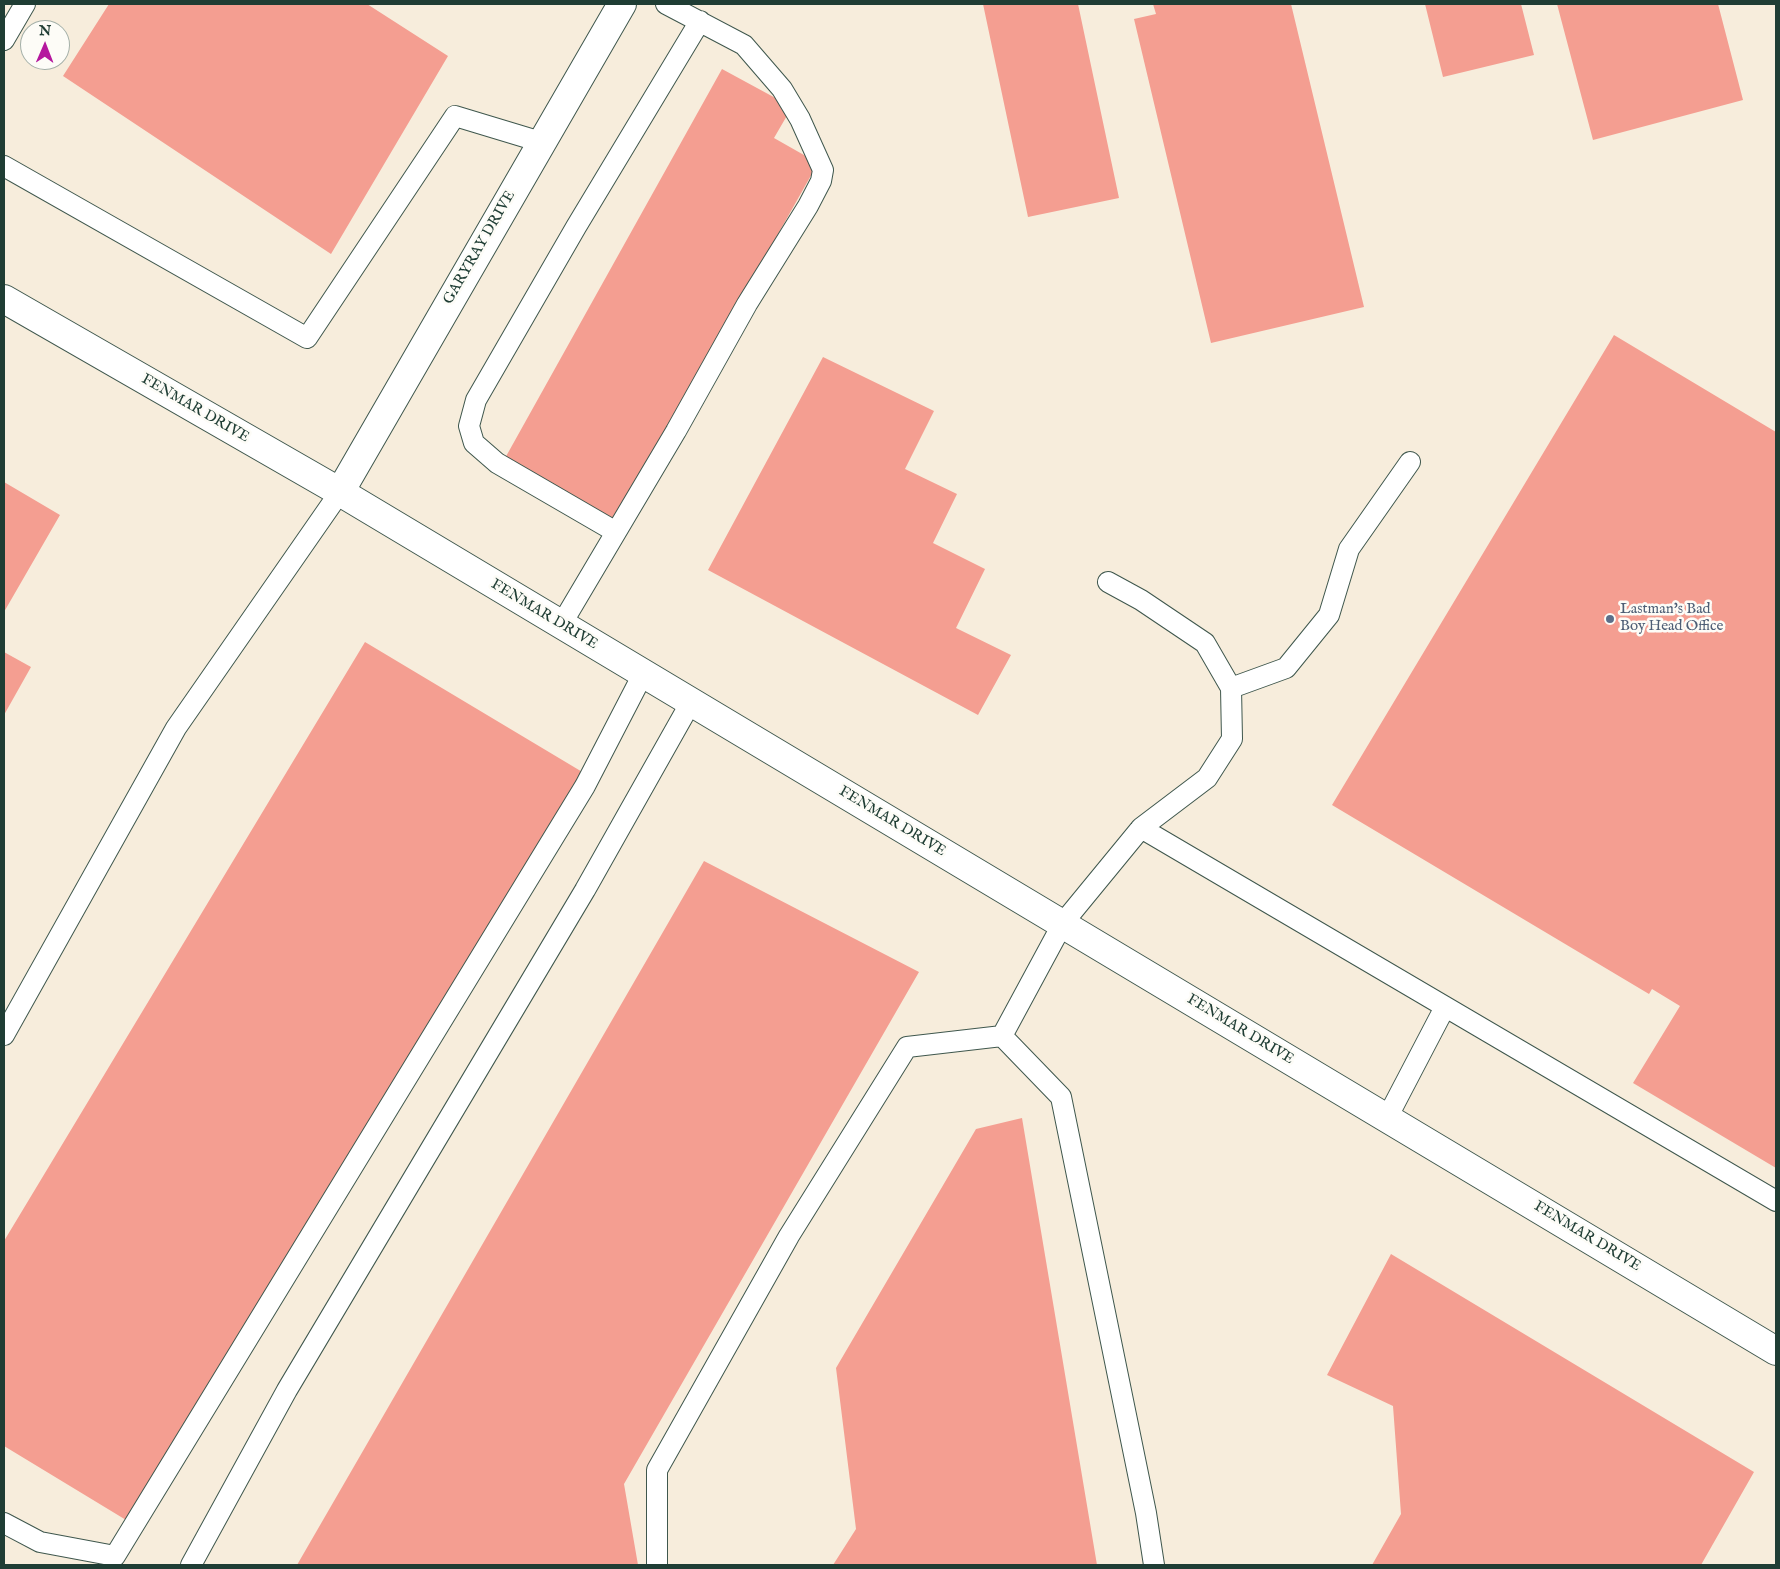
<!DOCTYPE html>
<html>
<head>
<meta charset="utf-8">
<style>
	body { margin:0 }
	#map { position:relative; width:1780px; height:1569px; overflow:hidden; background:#f7eddc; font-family:"IM FELL English",serif }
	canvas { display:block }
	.frame { position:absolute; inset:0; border:5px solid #1f3d34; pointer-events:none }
	.north { position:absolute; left:20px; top:20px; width:50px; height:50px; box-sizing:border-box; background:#fdfcf7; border:1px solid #a4b0a9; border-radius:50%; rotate:1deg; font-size:14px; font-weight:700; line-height:20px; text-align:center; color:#1f3d34 }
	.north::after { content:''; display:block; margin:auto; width:18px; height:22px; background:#b5179e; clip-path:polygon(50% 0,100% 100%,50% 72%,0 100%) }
</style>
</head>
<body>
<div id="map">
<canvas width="1780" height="1569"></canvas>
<div class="frame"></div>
<div class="north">N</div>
</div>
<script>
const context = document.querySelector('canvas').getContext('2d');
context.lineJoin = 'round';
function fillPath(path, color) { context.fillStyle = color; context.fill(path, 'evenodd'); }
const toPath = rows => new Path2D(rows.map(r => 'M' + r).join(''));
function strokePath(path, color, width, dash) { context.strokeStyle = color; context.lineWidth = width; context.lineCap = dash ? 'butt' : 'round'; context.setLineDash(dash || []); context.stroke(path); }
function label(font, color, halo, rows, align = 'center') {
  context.font = font + ' "IM FELL English",serif'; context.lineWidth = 5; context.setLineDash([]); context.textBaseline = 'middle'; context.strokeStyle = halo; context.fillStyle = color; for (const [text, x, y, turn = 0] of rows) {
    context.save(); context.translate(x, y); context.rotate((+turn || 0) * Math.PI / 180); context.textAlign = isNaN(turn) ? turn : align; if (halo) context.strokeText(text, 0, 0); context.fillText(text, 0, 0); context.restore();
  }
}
fillPath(toPath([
	[109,4,367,4,448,56,331,254,63,76],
	[983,4,1078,4,1119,198,1028,217],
	[1153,4,1291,4,1364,307,1211,343,1134,19,1156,14],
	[1425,4,1521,4,1534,55,1443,77],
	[1557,4,1718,4,1743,100,1593,140],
	[722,69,792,107,774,138,818,163,616,522,504,460],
	[1614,335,1776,432,1776,1168,1633,1083,1680,1006,1652,989,1649,994,1332,805],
	[823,357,934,411,905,469,957,494,933,543,985,569,956,628,1011,655,978,715,708,570],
	[4,482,60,515,4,612],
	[365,642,584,773,131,1523,4,1446,4,1241],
	[4,652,31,667,4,715],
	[704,861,919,972,624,1484,638,1565,297,1565],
	[1022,1118,1097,1565,833,1565,856,1529,836,1368,976,1129],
	[1391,1254,1754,1472,1701,1565,1372,1565,1401,1514,1393,1406,1327,1375]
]), '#f49e91');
const lane = toPath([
	[4,40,25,4],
	[4,166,307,338,455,116,541,142],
	[616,532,497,463,474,443,469,426,476,400,576,227,700,21],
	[1108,582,1141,600,1205,643,1231,688,1232,739,1207,778,1141,828],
	[561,625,676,431,747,304,808,206,821,181,823,170,800,119,782,89,744,45,666,4],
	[1231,688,1286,668,1329,615,1349,549,1410,462],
	[4,1035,176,728,340,492],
	[1002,1036,1063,923,1141,828,1776,1201],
	[1002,1036,1061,1097,1146,1513,1154,1565],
	[1387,1118,1445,1007],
	[4,1523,40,1542,115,1556,585,786,643,674],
	[191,1565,287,1390,585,890,691,702],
	[657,1565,657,1470,789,1236,907,1047,1002,1036]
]);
const street = toPath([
	[340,492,622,4]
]);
const secondary = toPath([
	[4,299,340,492,1776,1351]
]);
strokePath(lane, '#3f574d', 22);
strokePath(street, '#3f574d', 30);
strokePath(secondary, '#3f574d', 30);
strokePath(lane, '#fff', 20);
strokePath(street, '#fff', 28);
strokePath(secondary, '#fff', 28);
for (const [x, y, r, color] of [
	[1610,619,5,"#5c6f8a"]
]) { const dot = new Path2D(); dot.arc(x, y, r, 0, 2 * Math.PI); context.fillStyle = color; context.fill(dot); strokePath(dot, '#fdfcf7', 2); }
label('15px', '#1f3d34', '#fdfcf7', [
	["GARYRAY DRIVE",480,248,-60],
	["FENMAR DRIVE",195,409,30],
	["FENMAR DRIVE",544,615,31],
	["FENMAR DRIVE",892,822,31],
	["FENMAR DRIVE",1240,1030,31],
	["FENMAR DRIVE",1587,1237,31]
]);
label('15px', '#4e5e75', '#fdfcf7', [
	["Lastman's Bad",1620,610],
	["Boy Head Office",1620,627]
], 'left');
</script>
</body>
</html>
